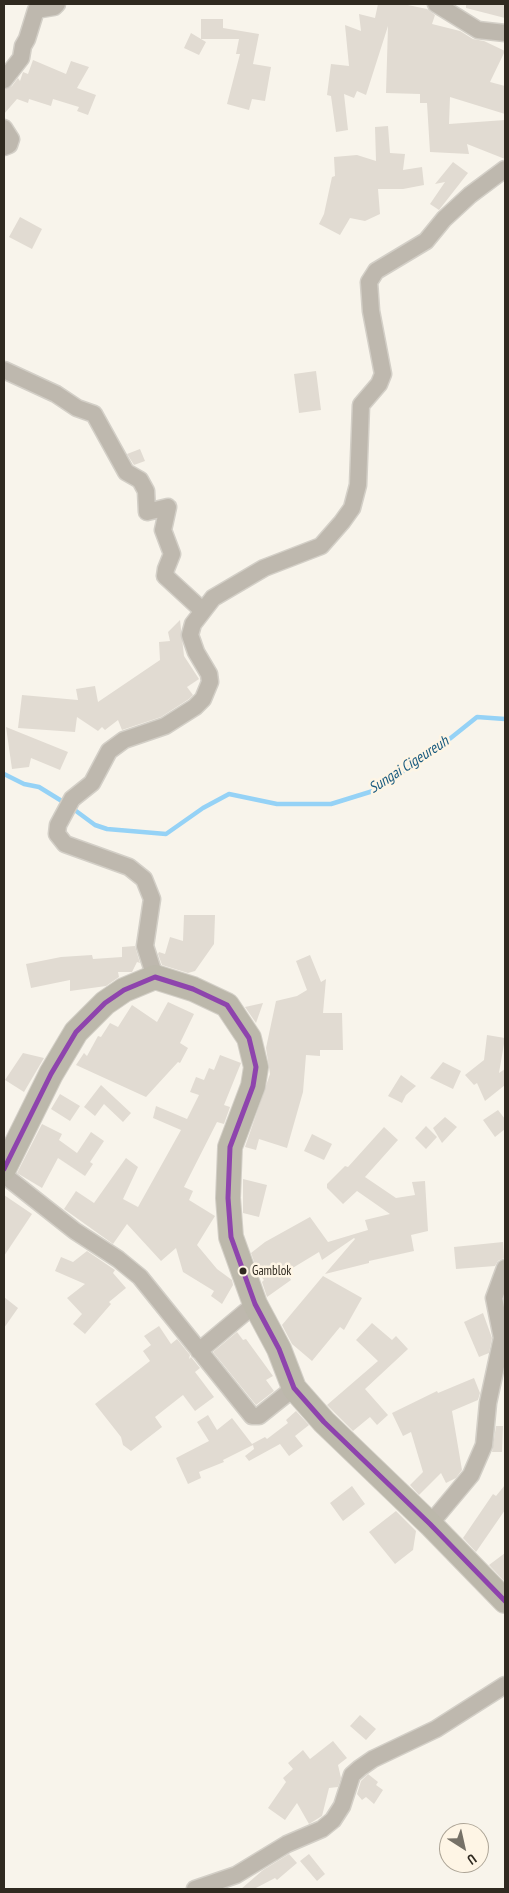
<!DOCTYPE html>
<html>
<head>
<meta charset="utf-8">
<style>
	body { margin:0 }
	#map { position:relative; width:509px; height:1893px; overflow:hidden; background:#f8f4eb; font-family:"PT Sans Narrow",sans-serif }
	canvas { display:block }
	.frame { position:absolute; inset:0; border:5px solid #302a20; pointer-events:none }
	.north { position:absolute; left:439px; top:1823px; width:50px; height:50px; box-sizing:border-box; background:#fef5e5; border:1px solid #aca496; border-radius:50%; rotate:145deg; font-size:14px; font-weight:700; line-height:20px; text-align:center; color:#302a20 }
	.north::after { content:''; display:block; margin:auto; width:18px; height:22px; background:#767167; clip-path:polygon(50% 0,100% 100%,50% 72%,0 100%) }
</style>
</head>
<body>
<div id="map">
<canvas width="509" height="1893"></canvas>
<div class="frame"></div>
<div class="north">U</div>
</div>
<script>
const context = document.querySelector('canvas').getContext('2d');
context.lineJoin = 'round';
const toPath = rows => new Path2D(rows.map(r => 'M' + r).join(''));
function strokePath(path, color, width, dash) { context.strokeStyle = color; context.lineWidth = width; context.lineCap = dash ? 'butt' : 'round'; context.setLineDash(dash || []); context.stroke(path); }
function fillPath(path, color) { context.fillStyle = color; context.fill(path, 'evenodd'); }
function label(font, color, halo, rows, align = 'center') {
  context.font = font + ' "PT Sans Narrow",sans-serif'; context.lineWidth = 5; context.setLineDash([]); context.textBaseline = 'middle'; context.strokeStyle = halo; context.fillStyle = color; for (const [text, x, y, turn = 0] of rows) {
    context.save(); context.translate(x, y); context.rotate((+turn || 0) * Math.PI / 180); context.textAlign = isNaN(turn) ? turn : align; if (halo) context.strokeText(text, 0, 0); context.fillText(text, 0, 0); context.restore();
  }
}
strokePath(toPath([
	[4,774,24,784,39,787,65,803],
	[72,808,95,825,107,829,166,834,203,808,229,794,277,804,331,804,373,791,437,749,477,717,505,719]
]), '#95d2f6', 4.5);
fillPath(toPath([
	[378,4,403,4,427,9,435,15,432,24,460,31,473,39,484,41,505,51,490,82,505,86,505,114,450,97,449,124,505,120,505,159,467,144,469,154,430,152,427,103,420,103,420,94,386,93,388,26,366,95,357,91,354,98,344,94,348,130,336,132,331,96,327,95,331,64,349,66,345,25,361,31,359,14,375,18],
	[466,4,505,4,505,18,466,8],
	[201,19,223,19,223,28,259,34,253,64,271,67,265,101,252,99,249,110,227,104,240,54,236,54,239,39,201,39],
	[191,33,206,42,199,55,184,48],
	[33,60,66,74,71,61,89,67,77,88,96,95,88,115,77,111,79,107,53,99,51,106,29,99,28,103,17,99,4,114,4,90,12,86,18,78,20,81,23,72,28,74],
	[388,126,390,153,405,154,403,170,422,167,424,185,403,189,378,189,380,214,365,221,350,218,340,235,319,224,324,214,332,177,335,176,334,157,357,155,376,161,375,127],
	[453,162,468,173,439,210,430,204,445,182,435,184],
	[20,217,42,229,32,249,9,237],
	[316,371,321,410,299,413,294,374],
	[140,449,145,461,134,465,127,454],
	[180,620,184,656,199,679,187,687,193,695,189,699,161,717,122,730,118,720,105,730,102,727,98,731,77,717,75,732,18,728,22,695,78,700,76,689,95,686,98,702,160,660,159,642,170,641,168,632],
	[6,727,68,752,60,770,31,758,29,767,12,769],
	[184,915,215,915,214,944,195,971,188,973,162,965,158,954,159,952,165,954,170,937,183,941],
	[135,946,140,963,137,962,132,972,118,972,119,977,106,986,70,991,70,980,31,988,26,964,61,957,92,955,93,959,122,957,122,947],
	[310,955,321,982,326,979,323,1013,342,1013,343,1050,320,1050,320,1056,306,1055,303,1092,287,1148,259,1139,256,1150,245,1147,270,1074,266,1048,276,1001,297,996,307,990,296,961],
	[168,1002,194,1014,180,1043,188,1048,180,1063,178,1062,146,1097,76,1065,84,1053,87,1056,98,1036,101,1037,110,1023,118,1027,132,1005,157,1022],
	[263,1003,256,1023,245,1007],
	[487,1035,505,1038,499,1073,505,1069,505,1085,485,1101,477,1083,474,1085,465,1075,484,1060],
	[23,1053,44,1058,24,1092,5,1080],
	[220,1055,241,1063,224,1105,230,1107,224,1124,217,1122,184,1187,193,1191,189,1200,215,1216,197,1245,217,1269,232,1280,233,1285,222,1304,211,1296,214,1291,183,1272,176,1248,161,1261,127,1224,113,1244,64,1209,76,1191,94,1203,126,1158,138,1167,123,1199,138,1207,181,1130,153,1118,156,1106,187,1119,199,1095,190,1092,196,1077,204,1080,209,1068,214,1070],
	[443,1062,461,1071,453,1089,430,1078],
	[401,1075,416,1086,406,1095,402,1103,388,1096],
	[101,1085,131,1113,123,1122,104,1104,95,1116,84,1107],
	[60,1094,80,1106,70,1121,51,1109],
	[498,1110,505,1119,505,1129,495,1137,483,1120],
	[445,1117,457,1127,442,1143,433,1128],
	[42,1124,62,1134,59,1140,77,1153,91,1132,104,1141,90,1162,93,1164,85,1176,58,1158,42,1188,17,1173],
	[426,1126,437,1137,426,1149,415,1138],
	[384,1127,398,1140,365,1177,396,1198,415,1195,412,1182,425,1181,428,1231,411,1235,414,1251,369,1261,369,1263,325,1274,355,1239,354,1238,322,1260,319,1252,286,1272,291,1280,267,1297,262,1282,264,1280,258,1273,251,1253,265,1242,310,1217,328,1242,368,1230,365,1220,390,1214,357,1191,343,1204,327,1188,327,1184,345,1166,348,1167],
	[312,1134,332,1144,324,1160,304,1151],
	[243,1179,267,1185,259,1217,243,1213],
	[4,1195,32,1214,4,1256],
	[503,1242,504,1258,498,1261,495,1266,456,1269,454,1247],
	[87,1251,115,1270,113,1273,126,1288,109,1302,111,1304,85,1334,73,1324,82,1314,67,1298,85,1284,55,1271,61,1257,73,1262],
	[323,1276,362,1298,344,1330,340,1327,312,1361,292,1344,282,1325],
	[4,1297,18,1308,4,1328],
	[483,1313,492,1338,489,1353,479,1357,464,1322],
	[372,1323,392,1340,396,1336,408,1349,365,1389,388,1415,377,1425,370,1417,353,1431,327,1405,378,1361,356,1340],
	[159,1326,171,1344,177,1339,190,1355,189,1359,191,1357,200,1368,195,1372,214,1397,195,1411,183,1395,155,1417,162,1427,131,1451,123,1445,121,1437,95,1404,150,1361,143,1351,151,1345,144,1336],
	[237,1332,243,1340,246,1339,273,1376,266,1380,274,1391,256,1405,213,1352],
	[474,1378,480,1393,478,1400,452,1411,462,1470,456,1478,446,1483,441,1473,419,1495,410,1485,423,1472,411,1432,403,1436,392,1413,437,1391,438,1393],
	[296,1411,309,1425,295,1436,303,1446,289,1456,280,1444,249,1461,245,1456,254,1449,253,1445,223,1460,224,1462,199,1472,201,1478,188,1484,176,1458,209,1441,197,1422,208,1415,217,1430,232,1418,252,1444,265,1437,267,1439,288,1423,286,1420],
	[496,1426,503,1426,502,1452,492,1452],
	[505,1485,505,1510,476,1552,463,1538,493,1494,496,1496],
	[352,1486,365,1504,343,1521,330,1503],
	[396,1511,416,1531,413,1550,395,1564,369,1532],
	[505,1553,505,1582,489,1565],
	[360,1715,376,1729,366,1740,350,1726],
	[333,1741,347,1758,338,1765,341,1778,338,1787,329,1788,322,1816,309,1824,297,1803,285,1820,268,1808,286,1782,283,1778,293,1769,288,1763,303,1750,310,1759],
	[368,1774,378,1782,376,1785,383,1790,374,1804,366,1797,362,1800,357,1794,361,1781],
	[289,1854,297,1863,277,1880,275,1878,254,1889,241,1889,263,1870],
	[309,1854,325,1874,317,1881,300,1861]
]), '#e1dbd2');
const street = toPath([
	[436,4,478,30,505,33],
	[4,80,21,58,23,46,27,39,36,10,54,7,57,4],
	[4,128,11,139,9,145,4,147],
	[4,370,56,394,77,408,94,414,126,472,140,480,146,491,147,512,168,507,163,530,172,554,166,569,165,576,202,610],
	[155,977,145,946,152,899,144,879,129,867,65,844,57,834,58,825,72,799,92,783,109,751,124,740,165,726,195,707,203,699,210,682,209,674,196,652,190,635,193,624,213,598,264,568,321,546,342,522,352,508,358,485,361,405,379,384,383,374,371,311,369,282,376,271,426,241,444,219,470,195,505,169],
	[4,1175,75,1231,118,1259,140,1277,252,1416,259,1416,294,1388],
	[199,1351,255,1304],
	[430,1524,471,1475,484,1445,488,1403,502,1338,494,1298,505,1268],
	[195,1889,236,1875,287,1844,322,1829,333,1820,342,1806,352,1775,360,1768,373,1759,436,1729,505,1685]
]);
const secondary = toPath([
	[4,1169,51,1074,76,1032,105,1003,124,990,155,977,193,989,227,1005,249,1038,256,1067,253,1086,230,1147,228,1198,231,1237,255,1304,279,1349,294,1388,324,1422,430,1524,505,1601]
]);
strokePath(street, '#d3cfc7', 19);
strokePath(secondary, '#d3cfc7', 26);
strokePath(street, '#beb8ae', 16);
strokePath(secondary, '#bcb8ab', 24);
strokePath(toPath([
	[4,1169,51,1074,76,1032,105,1003,124,990,155,977,193,989,227,1005,249,1038,256,1067,253,1086,230,1147,228,1198,231,1237,255,1304,279,1349,294,1388,324,1422,430,1524,505,1601]
]), '#8e44ad', 5);
for (const [x, y, r, color] of [
	[243,1271,4.5,"#302a20"]
]) { const dot = new Path2D(); dot.arc(x, y, r, 0, 2 * Math.PI); context.fillStyle = color; context.fill(dot); strokePath(dot, '#fef5e5', 2); }
label('13px', '#302a20', '#fef5e5', [
	["Gamblok",252,1271]
], 'left');
label('italic 15px', '#17597e', '#fef5e5', [
	["Sungai Cigeureuh",409,765,-33]
]);
</script>
</body>
</html>
